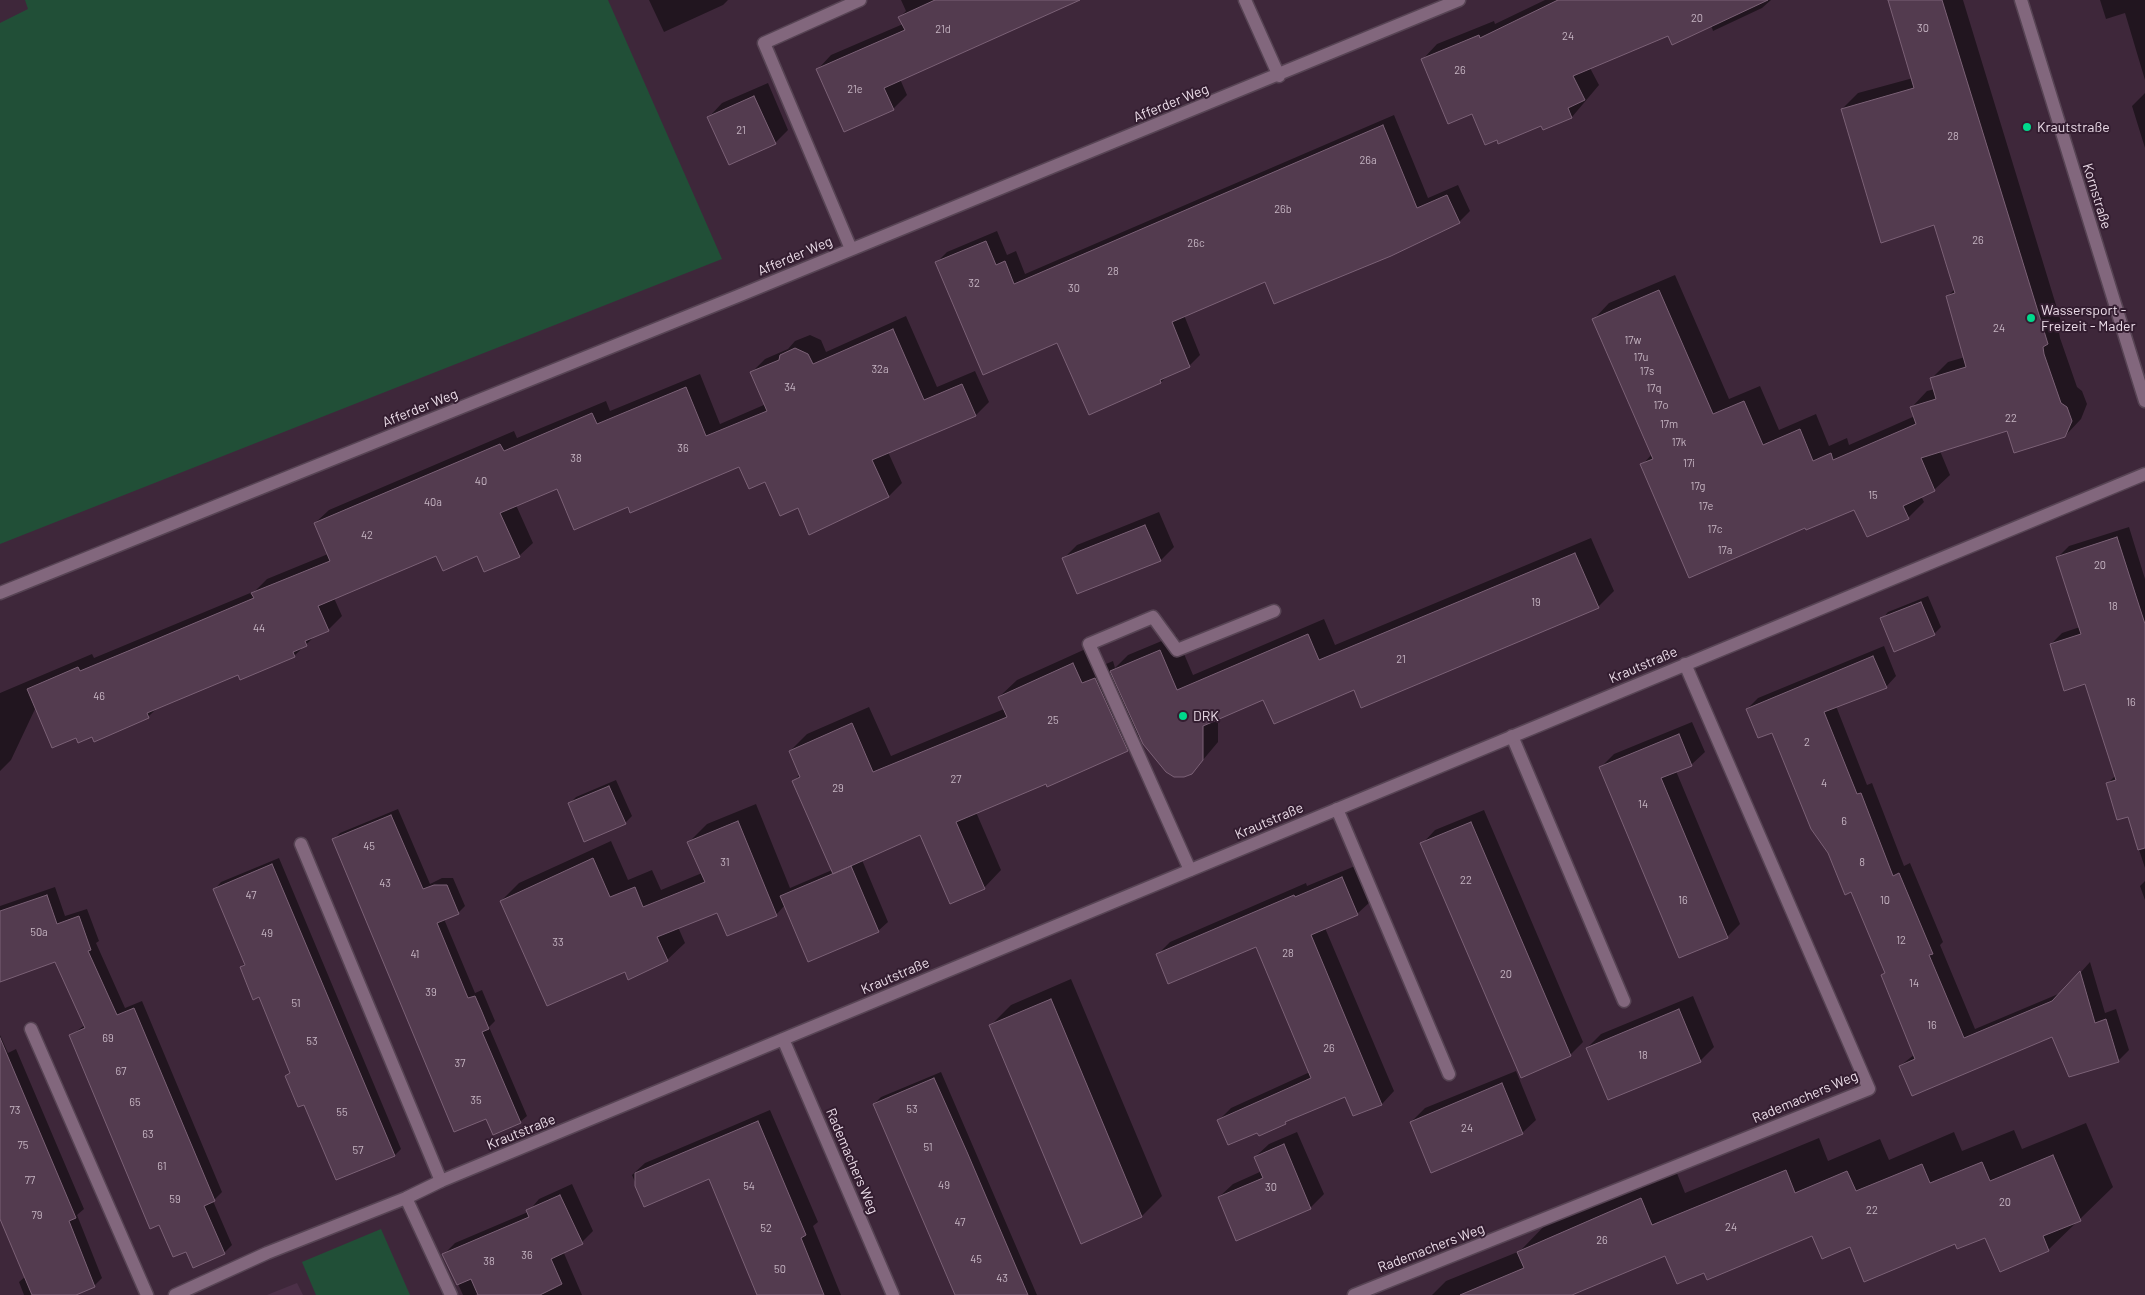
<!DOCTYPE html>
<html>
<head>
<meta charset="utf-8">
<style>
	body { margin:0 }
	canvas { display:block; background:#3e273a }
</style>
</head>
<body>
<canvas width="2145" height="1295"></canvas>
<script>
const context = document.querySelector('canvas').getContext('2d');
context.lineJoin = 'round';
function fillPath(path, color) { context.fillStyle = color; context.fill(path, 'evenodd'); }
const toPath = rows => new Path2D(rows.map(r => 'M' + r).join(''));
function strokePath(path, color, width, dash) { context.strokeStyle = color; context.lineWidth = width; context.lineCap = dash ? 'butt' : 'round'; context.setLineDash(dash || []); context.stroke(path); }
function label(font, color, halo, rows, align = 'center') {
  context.font = font + ' Barlow,sans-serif'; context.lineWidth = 4; context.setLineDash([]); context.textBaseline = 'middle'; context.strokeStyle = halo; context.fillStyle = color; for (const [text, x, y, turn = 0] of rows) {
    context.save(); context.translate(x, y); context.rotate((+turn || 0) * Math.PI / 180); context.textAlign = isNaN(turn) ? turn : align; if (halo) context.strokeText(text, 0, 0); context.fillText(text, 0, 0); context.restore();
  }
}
fillPath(toPath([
	[297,1283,303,1295,267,1295]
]), '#4c3048');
fillPath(toPath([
	[25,0,608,0,722,259,0,544,0,23,28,9],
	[381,1229,410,1295,316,1295,302,1262]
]), '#214f37');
fillPath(toPath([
	[649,0,728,0,723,5,664,32],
	[901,0,1079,0,900,79,907,95,893,109,818,69,831,55,903,24,900,17,906,11],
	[1545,0,1771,0,1762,8,1713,31,1711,25,1668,35,1590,68,1599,85,1572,117,1498,138,1423,59,1437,44,1494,21,1495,24],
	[1889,0,1963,0,2063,328,2059,332,2060,338,2077,387,2082,391,2087,404,2081,419,2065,436,2008,430,1940,451,1950,475,1934,490,1921,496,1924,502,1908,518,1855,508,1805,526,1642,465,1652,454,1594,319,1609,303,1675,275,1729,399,1760,386,1779,430,1816,414,1829,446,1847,438,1849,445,1915,416,1912,407,1927,391,1935,389,1932,378,1948,362,1965,357,1947,297,1955,289,1935,224,1842,109,1858,93,1913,78],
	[2100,0,2145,0,2145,80,2125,13,2106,19],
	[768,83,788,130,775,143,709,117,722,103],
	[2145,93,2145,148,2132,106],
	[1394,115,1428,198,1458,185,1470,211,1459,222,1266,280,1184,315,1200,355,1189,366,1168,375,1161,382,1058,341,936,263,947,252,997,231,1007,255,1016,251,1025,274],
	[906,316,937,387,975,371,989,402,976,415,888,452,902,483,889,496,798,506,766,481,739,465,628,506,558,487,516,505,533,543,519,556,437,554,334,598,342,616,328,630,315,636,294,656,238,673,158,707,148,717,93,735,76,736,36,707,11,760,0,771,0,693,92,654,94,658,255,591,267,579,328,554,315,523,329,510,514,431,517,438,606,401,610,411,700,374,720,424,766,404,751,373,765,359,788,349,795,341,810,335,821,340,826,352],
	[1159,512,1174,547,1161,560,1063,559,1077,545],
	[2129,527,2145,579,2145,868,2128,816,2107,784,2116,775,2086,683,2051,644,2062,633,2080,627,2058,557,2069,546],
	[1591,538,1614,591,1598,607,1354,689,1264,698,1218,718,1218,742,1192,773,1141,736,1127,750,976,812,1001,870,984,888,921,834,862,860,888,922,878,931,785,905,776,915,718,911,678,927,685,943,667,960,626,970,501,901,519,883,611,841,628,880,652,870,661,890,702,873,689,842,707,824,756,804,790,888,832,870,794,781,800,774,790,751,807,734,869,707,891,756,1004,709,999,697,1017,680,1090,647,1099,667,1113,661,1115,668,1128,655,1176,635,1193,675,1324,619,1335,645],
	[1928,596,1941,627,1934,634,1882,619,1888,612],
	[1884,646,1896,676,1886,687,1836,706,1867,785,1872,783,1904,866,1910,863,1943,942,1940,945,1975,1029,2063,992,2090,962,2105,1013,2116,1009,2129,1050,2118,1061,2052,1035,1900,1066,1915,1054,1882,976,1886,972,1852,890,1829,852,1773,731,1747,709,1758,698],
	[1692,722,1705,752,1691,765,1676,771,1740,924,1727,937,1601,767,1614,754],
	[616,780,632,816,625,823,569,804,576,797],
	[398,809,430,884,442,878,453,878,465,906,458,913,444,919,475,993,482,990,495,1021,489,1027,527,1116,520,1122,486,1117,333,840,340,833],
	[1484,810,1583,1042,1570,1055,1422,844,1435,830],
	[279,858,401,1149,395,1155,304,1103,287,1076,291,1071,259,996,241,967,245,963,215,889,221,882],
	[1355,866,1370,902,1357,914,1325,928,1394,1091,1382,1104,1353,1115,1346,1095,1290,1118,1285,1123,1258,1131,1219,1120,1231,1108,1310,1072,1256,945,1158,954,1170,942,1306,883,1307,886],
	[2145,881,2145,900,2140,886],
	[55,887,65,916,87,909,99,941,96,943,125,1008,142,1001,222,1192,213,1201,232,1245,224,1253,186,1250,70,1036,85,1025,56,961,0,981,0,906],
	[1071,979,1162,1196,1142,1216,991,1025,1011,1005],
	[1693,996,1714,1047,1700,1061,1587,1048,1601,1034],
	[0,1035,8,1053,16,1049,84,1209,77,1215,102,1278,94,1286,72,1295,24,1295,19,1282,26,1276,0,1215],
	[1516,1071,1536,1120,1522,1133,1411,1122,1425,1108],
	[941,1072,1037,1295,957,1295,874,1104,881,1097],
	[770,1110,818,1222,813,1226,841,1295,760,1295,710,1177,645,1205,632,1175,645,1163],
	[2086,1123,2113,1187,2048,1250,1986,1236,1956,1243,1851,1246,1813,1235,1704,1272,1666,1255,1569,1295,1432,1295,1446,1281,1520,1251,1551,1219,1674,1166,1685,1193,1819,1138,1828,1161,1880,1139,1889,1160,1954,1132,1962,1151,2014,1130,2022,1149],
	[1297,1132,1324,1194,1310,1208,1219,1197,1233,1184,1262,1171,1255,1157,1269,1144],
	[572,1184,593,1231,582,1242,563,1251,582,1295,489,1295,486,1290,475,1295,463,1295,444,1254,455,1243,528,1212,539,1199]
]), '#0007');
const building = toPath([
	[935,0,1080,0,884,88,894,110,844,132,816,69,905,30,898,17,935,0],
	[1558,0,1768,0,1672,45,1668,36,1573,76,1585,100,1568,108,1572,118,1543,130,1541,126,1498,144,1497,140,1485,145,1472,114,1448,124,1421,59,1479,35,1480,38,1558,0],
	[1888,0,1942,0,2048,344,2043,347,2044,354,2061,403,2067,407,2072,421,2065,437,2014,453,2007,431,1921,458,1935,491,1903,506,1909,519,1867,537,1854,510,1806,530,1805,528,1689,578,1640,464,1653,459,1592,319,1659,290,1713,414,1744,401,1763,445,1800,429,1813,461,1831,453,1833,460,1916,424,1910,407,1936,399,1930,378,1966,367,1946,296,1955,293,1934,225,1881,243,1841,109,1914,88,1888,0],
	[754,96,776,144,729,165,707,117,754,96],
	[1383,125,1417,208,1447,195,1460,223,1391,256,1274,304,1265,282,1172,322,1190,367,1160,380,1161,383,1089,415,1057,343,983,375,935,262,986,241,996,265,1005,261,1014,284,1383,125],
	[893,329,924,400,962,384,976,416,872,460,889,497,809,535,798,508,780,516,765,482,749,489,739,467,630,513,628,507,574,530,557,489,500,513,520,557,484,572,477,556,443,571,436,556,318,606,329,631,305,641,307,646,293,652,295,657,240,680,238,675,147,713,149,718,94,742,92,737,78,743,76,738,52,748,27,689,78,667,80,671,145,644,254,598,251,593,330,561,314,523,500,444,504,451,592,413,597,424,686,387,706,436,767,411,750,372,779,360,780,355,795,348,808,354,813,364,893,329],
	[1145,525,1161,561,1077,594,1062,558,1145,525],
	[2117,537,2145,624,2145,848,2138,850,2128,817,2117,820,2106,783,2116,780,2085,684,2064,691,2050,644,2081,634,2056,557,2117,537],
	[1575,553,1599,608,1361,708,1354,690,1274,724,1263,700,1203,726,1203,760,1192,774,1184,777,1174,777,1166,772,1143,744,1110,671,1160,650,1177,690,1308,634,1319,660,1575,553],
	[1921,602,1935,635,1894,652,1880,618,1921,602],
	[1873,656,1887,688,1824,712,1857,794,1861,793,1893,876,1899,873,1933,954,1929,955,1964,1038,2052,1001,2080,971,2095,1023,2106,1019,2119,1062,2069,1077,2052,1037,1912,1096,1899,1066,1915,1059,1881,975,1885,973,1851,892,1845,895,1828,853,1811,829,1772,733,1758,738,1746,709,1873,656],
	[1073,663,1082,683,1095,678,1128,751,1047,787,1046,784,956,822,985,889,950,904,920,835,833,874,792,781,800,777,789,751,852,723,873,772,1007,717,998,697,1073,663],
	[1679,734,1692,766,1661,778,1728,938,1679,958,1599,767,1679,734],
	[609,786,626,824,584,842,568,803,609,786],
	[391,815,423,889,434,885,447,885,459,914,437,923,468,998,475,996,482,1012,489,1029,482,1032,521,1123,493,1135,486,1119,454,1132,332,839,391,815],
	[738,821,777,916,727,936,717,913,657,937,668,961,628,980,625,972,547,1006,500,901,593,858,610,897,635,887,643,907,705,882,687,842,738,821],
	[1471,822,1571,1056,1521,1078,1420,843,1471,822],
	[272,864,395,1156,336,1180,304,1105,298,1107,285,1076,290,1073,259,997,253,1000,240,967,245,965,213,889,272,864],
	[851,866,879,932,808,962,780,896,851,866],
	[1342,877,1358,915,1311,935,1382,1105,1353,1116,1345,1097,1285,1122,1286,1124,1259,1136,1257,1133,1228,1145,1217,1120,1311,1078,1256,947,1168,984,1156,954,1294,895,1295,897,1342,877],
	[47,895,57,924,79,916,91,950,88,951,117,1015,134,1008,215,1201,204,1206,225,1254,193,1268,186,1252,173,1257,159,1225,150,1229,69,1035,85,1028,55,962,0,982,0,911,47,895],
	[1051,999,1142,1217,1081,1244,989,1025,1051,999],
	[1679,1009,1701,1062,1608,1100,1586,1048,1679,1009],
	[0,1038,76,1218,69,1221,95,1287,76,1295,32,1295,0,1219,0,1038],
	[934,1078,967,1152,1028,1295,955,1295,937,1253,873,1104,934,1078],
	[1502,1083,1523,1134,1431,1173,1410,1122,1502,1083],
	[758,1121,806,1235,801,1238,824,1295,757,1295,709,1179,644,1207,635,1186,635,1173,758,1121],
	[1284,1144,1311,1209,1236,1241,1218,1197,1263,1178,1254,1157,1284,1144],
	[2053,1155,2081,1221,2043,1236,2049,1251,2000,1272,1985,1238,1957,1249,1955,1244,1864,1282,1850,1247,1822,1259,1812,1236,1707,1280,1704,1273,1677,1284,1665,1256,1572,1295,1460,1295,1524,1268,1517,1252,1641,1198,1652,1225,1786,1170,1795,1193,1847,1171,1856,1191,1922,1164,1930,1183,1982,1162,1990,1181,2053,1155],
	[560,1195,583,1244,551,1259,562,1284,540,1295,478,1295,471,1279,457,1285,442,1254,529,1217,526,1210,560,1195]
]);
fillPath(building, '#533b4f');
strokePath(building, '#7b6176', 1);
const service = toPath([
	[1512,736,1624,1001],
	[1337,809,1449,1074],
	[301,844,441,1181],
	[1190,870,1089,644,1153,617,1177,650,1274,611],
	[31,1029,147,1295]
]);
const minor = toPath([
	[1245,0,1279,76],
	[2021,0,2145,401],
	[851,249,764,43,860,0],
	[0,593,738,296,1459,0],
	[783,1039,893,1295],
	[406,1198,451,1295],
	[175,1295,267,1253,406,1198,441,1181,2145,474],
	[1354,1295,1869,1089,1685,664]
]);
strokePath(service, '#574454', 15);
strokePath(minor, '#574454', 15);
strokePath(service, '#82677d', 12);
strokePath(minor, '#82677d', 12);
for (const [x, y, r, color] of [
	[2027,127,5,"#00d98c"],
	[2031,318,5,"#00d98c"],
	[1183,716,5,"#00d98c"]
]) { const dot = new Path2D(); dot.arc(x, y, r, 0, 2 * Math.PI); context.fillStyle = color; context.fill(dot); strokePath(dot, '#331d30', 2); }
label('11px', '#c4b3c1', null, [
	["20",1697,18],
	["30",1923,28],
	["21d",943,29],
	["24",1568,36],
	["26",1460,70],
	["21e",855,89],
	["21",741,130],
	["28",1953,136],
	["26a",1368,160],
	["26b",1283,209],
	["26",1978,240],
	["26c",1196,243],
	["28",1113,271],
	["32",974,283],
	["30",1074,288],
	["24",1999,328],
	["17w",1633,340],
	["17u",1641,357],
	["32a",880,369],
	["17s",1647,371],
	["34",790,387],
	["17q",1654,388],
	["17o",1661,405],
	["22",2011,418],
	["17m",1669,424],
	["17k",1679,442],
	["36",683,448],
	["38",576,458],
	["17i",1689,463],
	["40",481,481],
	["17g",1698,486],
	["15",1873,495],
	["40a",433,502],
	["17e",1706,506],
	["17c",1715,529],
	["42",367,535],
	["17a",1725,550],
	["20",2100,565],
	["19",1536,602],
	["18",2113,606],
	["44",259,628],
	["21",1401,659],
	["46",99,696],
	["16",2131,702],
	["25",1053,720],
	["2",1807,742],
	["27",956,779],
	["4",1824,783],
	["29",838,788],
	["14",1643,804],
	["6",1844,821],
	["45",369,846],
	["31",725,862],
	["8",1862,862],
	["22",1466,880],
	["43",385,883],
	["47",251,895],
	["16",1683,900],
	["10",1885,900],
	["50a",39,932],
	["49",267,933],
	["12",1901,940],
	["33",558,942],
	["28",1288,953],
	["41",415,954],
	["20",1506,974],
	["14",1914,983],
	["39",431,992],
	["51",296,1003],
	["16",1932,1025],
	["69",108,1038],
	["53",312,1041],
	["26",1329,1048],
	["18",1643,1055],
	["37",460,1063],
	["67",121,1071],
	["35",476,1100],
	["65",135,1102],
	["53",912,1109],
	["73",15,1110],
	["55",342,1112],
	["24",1467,1128],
	["63",148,1134],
	["75",23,1145],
	["51",928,1147],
	["57",358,1150],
	["61",162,1166],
	["77",30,1180],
	["49",944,1185],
	["54",749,1186],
	["30",1271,1187],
	["59",175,1199],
	["20",2005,1202],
	["22",1872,1210],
	["79",37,1215],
	["47",960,1222],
	["24",1731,1227],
	["52",766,1228],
	["26",1602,1240],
	["36",527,1255],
	["45",976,1259],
	["38",489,1261],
	["50",780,1269],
	["43",1002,1278]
]);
label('14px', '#eadbe7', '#331d30', [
	["Afferder Weg",1171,103,-22],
	["Kornstraße",2097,196,73],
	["Afferder Weg",795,256,-23],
	["Afferder Weg",420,408,-22],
	["Krautstraße",1643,665,-23],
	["Krautstraße",1269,821,-23],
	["Krautstraße",895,976,-23],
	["Rademachers Weg",1805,1097,-23],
	["Krautstraße",521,1132,-22],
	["Rademachers Weg",852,1161,67],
	["Rademachers Weg",1431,1248,-21]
]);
label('14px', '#eadbe7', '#331d30', [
	["Krautstraße",2037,127],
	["Wassersport -",2041,310],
	["Freizeit - Mader",2041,326],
	["DRK",1193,716]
], 'left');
</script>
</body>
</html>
